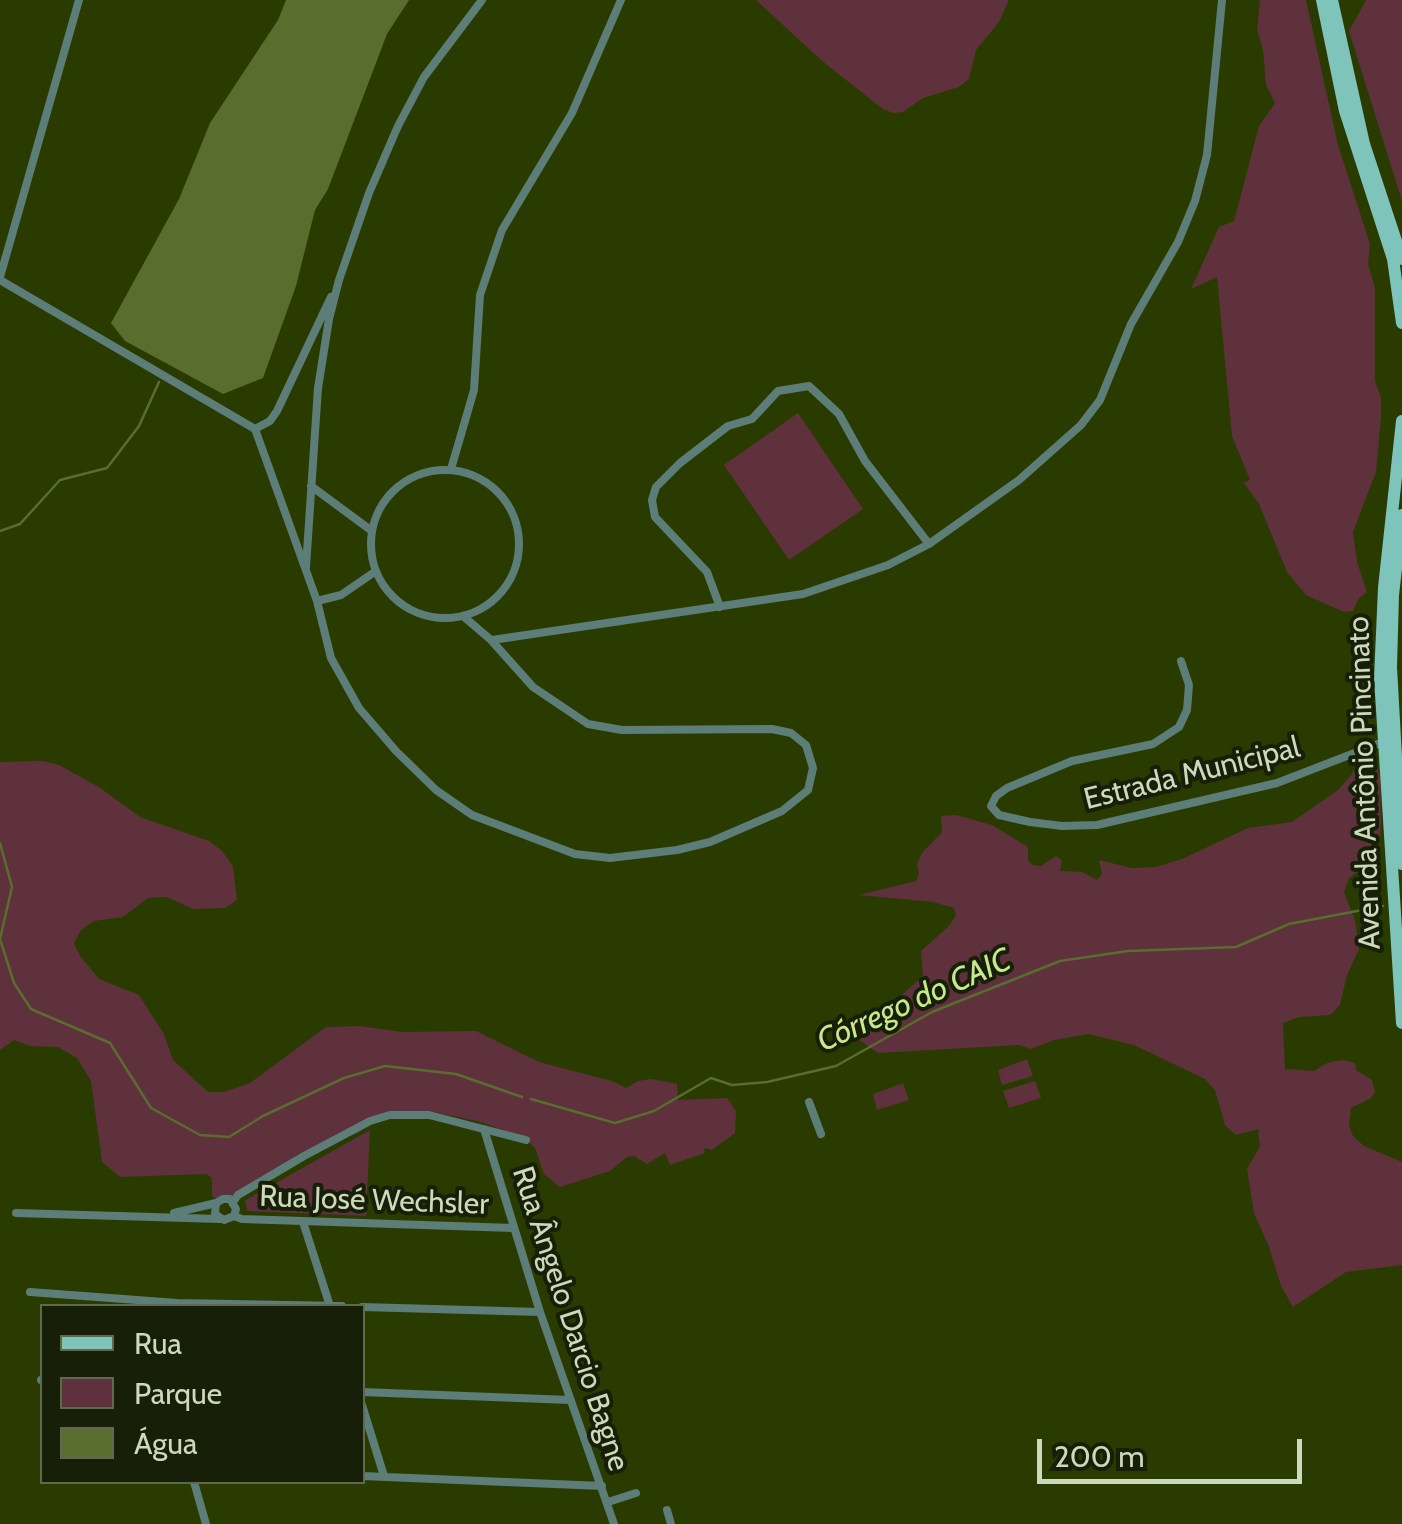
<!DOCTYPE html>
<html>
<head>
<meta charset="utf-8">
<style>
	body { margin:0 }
	#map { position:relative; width:1402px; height:1524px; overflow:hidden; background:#2a3b00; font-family:Cabin,sans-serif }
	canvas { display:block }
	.legend { position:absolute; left:40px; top:1304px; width:325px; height:180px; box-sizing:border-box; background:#171f08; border:2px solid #606950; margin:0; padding:12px 18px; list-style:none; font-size:30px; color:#cdd9bb }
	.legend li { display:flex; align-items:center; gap:20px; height:50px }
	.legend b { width:50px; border:2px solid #606950 }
	.scale { position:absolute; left:1037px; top:1439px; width:265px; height:45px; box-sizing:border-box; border:5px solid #cdd9bb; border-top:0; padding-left:12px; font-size:30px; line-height:35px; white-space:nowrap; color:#cdd9bb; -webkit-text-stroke:8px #171f08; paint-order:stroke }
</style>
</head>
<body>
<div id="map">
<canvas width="1402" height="1524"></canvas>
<ul class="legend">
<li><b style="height:12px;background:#7fc4bb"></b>Rua</li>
<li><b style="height:28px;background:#5e313c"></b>Parque</li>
<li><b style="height:28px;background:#586d2e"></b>Água</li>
</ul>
<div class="scale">200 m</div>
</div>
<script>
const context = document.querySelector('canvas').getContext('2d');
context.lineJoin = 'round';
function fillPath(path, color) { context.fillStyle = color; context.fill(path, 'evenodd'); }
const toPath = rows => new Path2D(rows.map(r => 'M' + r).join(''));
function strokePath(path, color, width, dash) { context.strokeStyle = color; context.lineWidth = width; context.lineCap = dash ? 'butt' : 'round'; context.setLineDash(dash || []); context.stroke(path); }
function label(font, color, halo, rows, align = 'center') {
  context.font = font + ' Cabin,sans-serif'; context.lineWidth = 8; context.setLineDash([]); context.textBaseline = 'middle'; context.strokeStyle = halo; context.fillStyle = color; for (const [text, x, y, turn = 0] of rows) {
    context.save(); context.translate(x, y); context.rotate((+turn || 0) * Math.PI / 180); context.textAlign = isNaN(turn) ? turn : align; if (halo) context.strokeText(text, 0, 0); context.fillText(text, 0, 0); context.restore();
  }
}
fillPath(toPath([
	[756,0,1009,0,999,22,976,50,969,79,959,87,923,98,903,112,893,113,883,109,822,61],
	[1260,0,1306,0,1338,145,1370,244,1368,264,1375,288,1375,381,1381,397,1381,416,1376,472,1353,532,1357,562,1367,592,1359,598,1353,611,1344,612,1306,595,1287,572,1259,504,1244,483,1250,480,1232,436,1217,277,1191,289,1219,227,1234,221,1259,126,1275,103,1266,85,1263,50,1257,30],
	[1366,0,1402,0,1402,201,1349,31],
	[798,413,863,509,789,560,724,465],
	[1366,757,1376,764,1380,777,1381,824,1379,857,1349,878,1344,892,1355,920,1359,949,1347,975,1340,1005,1330,1015,1299,1017,1283,1023,1285,1069,1314,1071,1327,1063,1342,1060,1355,1063,1356,1070,1372,1080,1375,1092,1371,1098,1351,1108,1349,1125,1353,1136,1364,1146,1402,1162,1402,1265,1346,1272,1293,1307,1281,1286,1269,1247,1254,1213,1247,1169,1260,1146,1258,1129,1236,1135,1231,1131,1225,1125,1215,1090,1205,1079,1134,1045,1089,1034,1054,1040,1031,1049,1019,1045,878,1053,855,1037,923,976,921,951,949,926,956,915,954,908,933,902,859,895,916,881,919,874,917,864,922,853,942,832,941,816,956,815,992,825,1028,847,1028,860,1032,865,1041,866,1056,856,1062,860,1060,871,1082,872,1097,880,1102,874,1099,860,1132,868,1156,867,1182,859,1248,828,1292,822,1338,790,1352,774,1358,760],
	[43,761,59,765,99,787,140,817,209,841,222,851,233,866,237,900,225,908,193,909,167,897,148,898,123,917,94,921,81,930,74,943,80,956,99,979,139,995,164,1034,173,1060,208,1092,224,1092,250,1083,326,1027,360,1026,402,1032,476,1031,539,1062,612,1081,626,1088,638,1081,651,1079,677,1084,678,1100,727,1098,736,1111,735,1133,712,1150,704,1148,705,1153,670,1165,665,1153,647,1164,634,1156,627,1157,610,1171,560,1187,544,1174,535,1148,524,1138,481,1122,434,1112,403,1111,384,1116,358,1133,298,1154,275,1173,236,1197,220,1201,212,1196,212,1178,206,1174,120,1177,102,1162,91,1081,77,1058,58,1047,30,1046,14,1040,0,1050,0,762],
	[1027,1059,1033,1076,1002,1085,998,1070],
	[1035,1081,1041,1098,1009,1108,1003,1091],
	[903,1083,909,1100,877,1110,873,1094],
	[370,1130,366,1216,247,1211,245,1201,249,1198]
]), '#5e313c');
fillPath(toPath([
	[286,0,409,0,387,34,328,189,315,210,296,286,263,378,223,394,125,341,111,323,179,199,210,123,278,20]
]), '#586d2e');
strokePath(toPath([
	[0,531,20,524,60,480,107,468,139,426,159,382],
	[0,843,12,887,0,939,14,983,31,1009,110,1043,151,1108,200,1135,229,1137,263,1116,344,1078,385,1066,456,1074,522,1097],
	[531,1099,615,1123,654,1111,711,1078,732,1085,767,1082,836,1066,932,1012,1060,961,1128,951,1236,947,1289,924,1383,906]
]), '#586d2e', 2.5);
strokePath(toPath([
	[0,277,79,0],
	[0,280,255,429,317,601,331,658,359,708,396,751,436,790,472,815,575,854,610,858,677,850,710,842,782,811,808,790,813,768,806,745,791,733,772,729,622,730,588,724,533,687,491,640,463,616],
	[255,429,270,421,277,411,331,297],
	[451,469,474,390,480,295,502,230,572,113,621,0],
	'371 544a74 74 0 1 1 148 0a74 74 0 1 1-148 0Z',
	[311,486,372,531],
	[306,567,318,388,329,319,339,280,369,193,398,126,424,77,482,0],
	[317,601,341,595,376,571],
	[720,607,707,572,655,517,652,500,656,487,680,463,728,426,752,419,778,391,809,386,839,414,865,461,929,544,1019,480,1081,425,1100,400,1131,324,1178,242,1195,201,1207,155,1222,0],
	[492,640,803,594,888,565,929,544],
	[1181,661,1189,685,1187,710,1179,727,1153,744,1072,761,1007,788,996,796,991,806,999,815,1030,822,1062,826,1097,825,1277,783,1383,742],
	[809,1102,821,1134],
	[484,1129,540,1312,614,1524],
	[233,1202,238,1195,304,1156,370,1121,390,1115,429,1115,526,1140],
	[16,1213,220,1219],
	[174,1213,216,1203],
	[234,1216,236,1209,230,1199,223,1199,216,1203,215,1214,224,1220,234,1216,242,1219,513,1228],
	[303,1222,330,1306],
	[30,1292,177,1303,342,1306],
	[362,1307,540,1312],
	[41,1380,42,1380],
	[362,1392,570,1400],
	[362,1405,384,1476],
	[362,1476,602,1486],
	[194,1482,206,1524],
	[608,1502,636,1493],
	[667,1510,671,1524]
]), '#5c7d78', 8);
strokePath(toPath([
	[1322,0,1345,111,1393,259,1402,323],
	[1332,0,1364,144,1402,259],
	[1402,421,1384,588,1380,678,1402,1023],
	[1402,515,1393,595,1391,667,1402,864]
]), '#7fc4bb', 12);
label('30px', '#cdd9bb', '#171f08', [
	["Estrada Municipal",1192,774,-14],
	["Avenida Antônio Pincinato",1365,783,-92],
	["Rua José Wechsler",374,1201,2],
	["Rua Ângelo Darcio Bagne",570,1319,72]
]);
label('italic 32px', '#c7e88c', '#171f08', [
	["Córrego do CAIC",914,1001,-24]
]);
</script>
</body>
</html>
